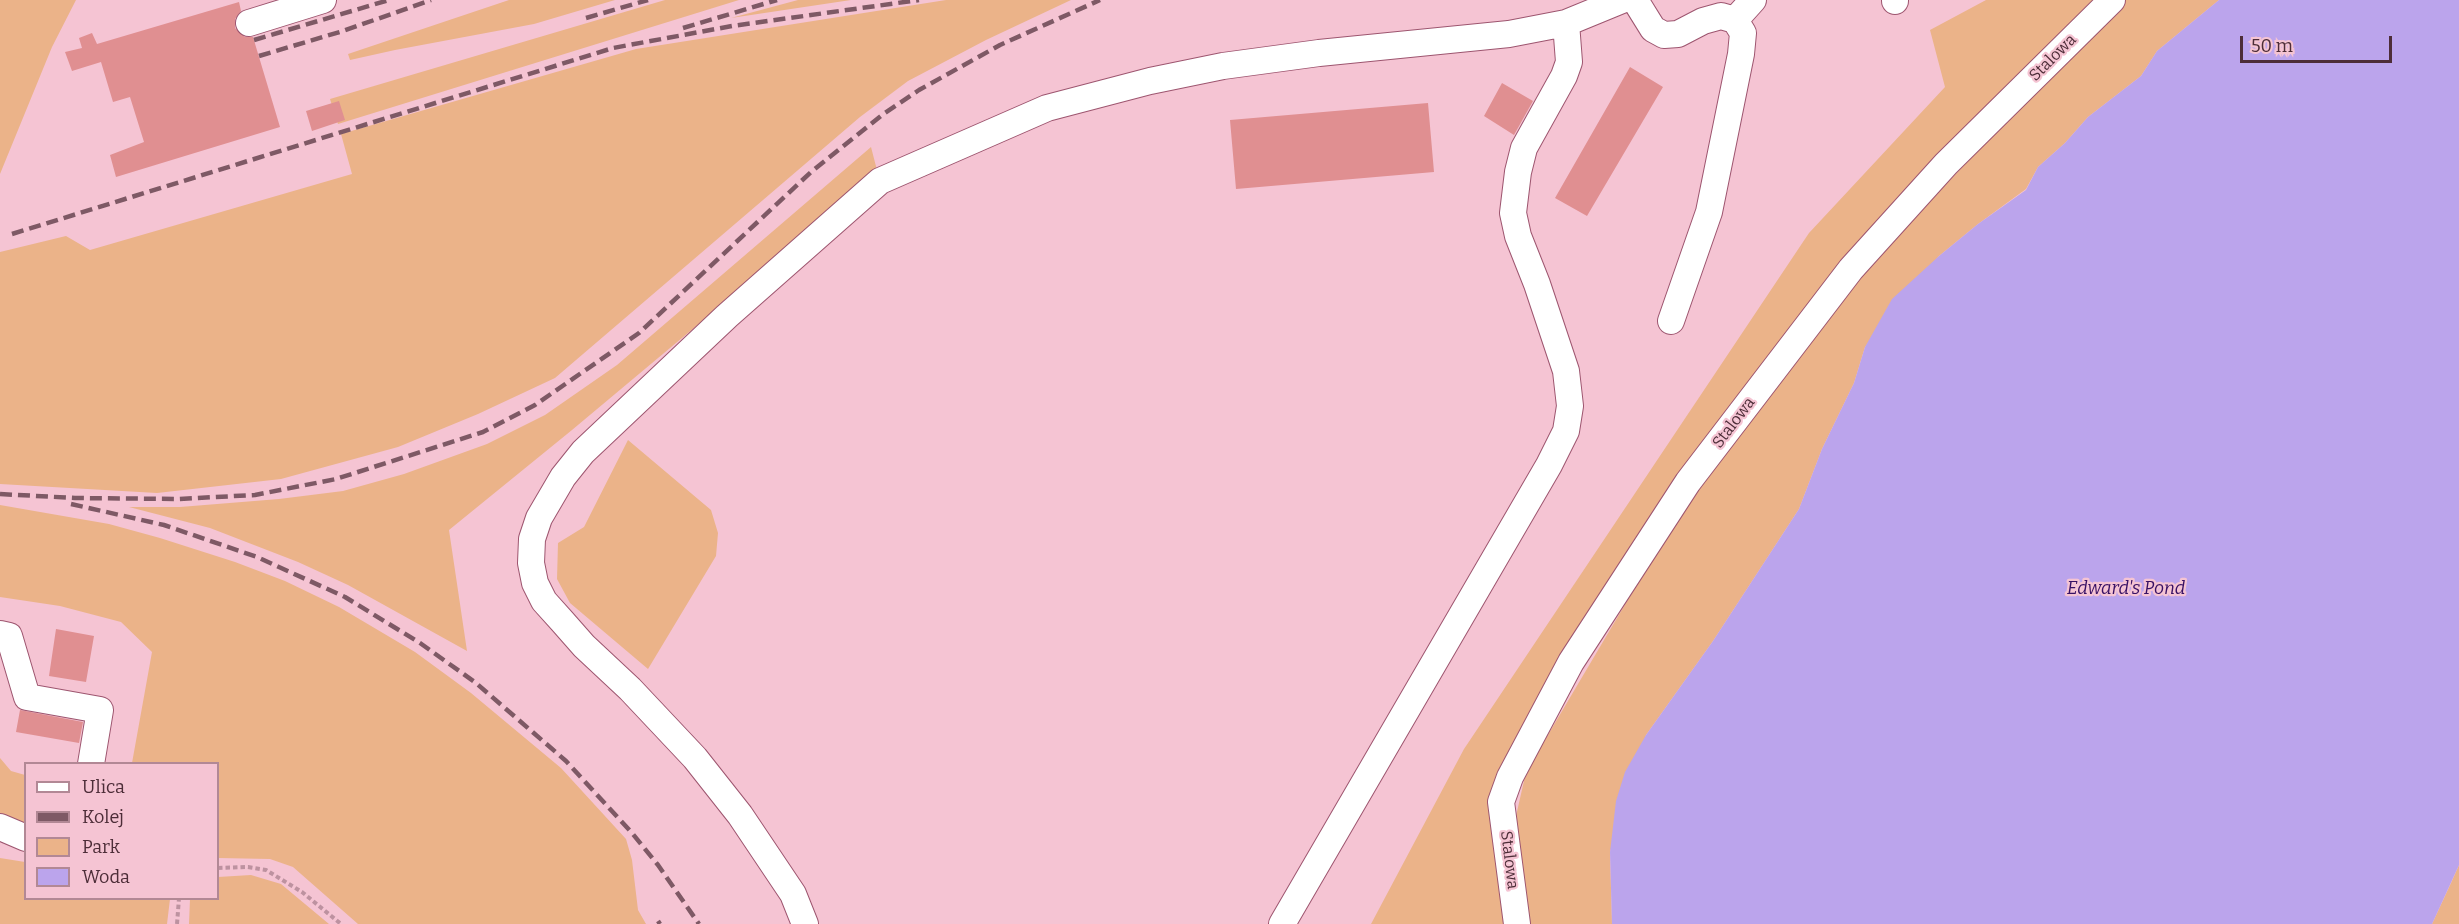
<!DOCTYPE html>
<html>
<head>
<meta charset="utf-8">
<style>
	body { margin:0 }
	#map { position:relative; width:2459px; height:924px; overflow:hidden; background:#f5c4d3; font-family:Bitter,serif }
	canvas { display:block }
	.legend { position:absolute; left:24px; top:762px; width:195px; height:138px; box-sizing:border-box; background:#f5c4d3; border:2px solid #b28895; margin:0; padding:8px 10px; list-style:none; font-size:18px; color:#4d2d38 }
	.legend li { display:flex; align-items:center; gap:12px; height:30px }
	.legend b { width:30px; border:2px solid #b28895 }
	.scale { position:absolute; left:2240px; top:36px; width:152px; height:27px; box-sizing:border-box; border:3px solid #4d2d38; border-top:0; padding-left:8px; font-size:18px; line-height:21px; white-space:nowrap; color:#4d2d38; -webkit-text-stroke:4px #f5c4d3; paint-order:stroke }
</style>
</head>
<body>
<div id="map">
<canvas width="2459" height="924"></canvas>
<ul class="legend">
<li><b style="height:8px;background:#fff"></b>Ulica</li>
<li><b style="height:8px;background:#7e5965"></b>Kolej</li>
<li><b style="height:16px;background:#ebb389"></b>Park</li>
<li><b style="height:16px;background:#bba4ec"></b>Woda</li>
</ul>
<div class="scale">50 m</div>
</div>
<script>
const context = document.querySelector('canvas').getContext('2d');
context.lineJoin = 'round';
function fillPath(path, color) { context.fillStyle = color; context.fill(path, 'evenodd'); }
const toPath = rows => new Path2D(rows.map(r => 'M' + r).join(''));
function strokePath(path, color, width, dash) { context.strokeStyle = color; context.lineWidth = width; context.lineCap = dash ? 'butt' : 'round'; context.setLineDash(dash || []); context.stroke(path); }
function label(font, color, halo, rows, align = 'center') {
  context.font = font + ' Bitter,serif'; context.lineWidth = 4.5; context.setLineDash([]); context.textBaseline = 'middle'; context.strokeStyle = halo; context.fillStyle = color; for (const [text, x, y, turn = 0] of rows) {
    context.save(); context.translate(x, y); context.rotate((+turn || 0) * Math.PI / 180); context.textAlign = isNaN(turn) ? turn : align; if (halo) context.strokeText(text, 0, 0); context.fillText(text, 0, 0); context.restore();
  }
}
fillPath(toPath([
	[0,0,76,0,52,47,0,174],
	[509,0,615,0,534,24,395,50,350,60,348,54],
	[665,0,739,0,338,124,330,99],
	[798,0,851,0,731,18],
	[946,0,1071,0,986,40,908,81,860,117,555,378,478,414,398,447,281,479,157,493,0,484,0,252,66,236,90,250,352,174,341,134,636,49],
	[1986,0,2103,0,1830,285,1505,775,1509,924,1371,924,1464,749,1809,233,1945,87,1930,30],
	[2121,0,2219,0,2157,51,2141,76,2088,117,2065,143,2038,167,2026,189,1978,224,1939,256,1865,347,1854,383,1822,449,1799,509,1713,641,1646,735,1610,852,1612,924,1527,924,1516,816,1526,772,1695,486,1874,260],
	[871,147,878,174,572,430,449,530,467,651,348,585,298,562,210,528,129,507,180,507,279,499,343,491,404,474,487,444,545,415,617,365],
	[628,440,711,510,718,533,716,556,648,669,570,603,557,579,558,543,584,527],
	[0,505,109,524,160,538,235,562,285,581,339,607,415,652,471,693,561,768,626,839,632,860,638,910,646,924,358,924,293,867,270,859,218,858,218,764,132,763,152,652,121,622,60,606,0,597],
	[0,758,11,771,25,775,25,826,0,813],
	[0,858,25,862,26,898,170,899,167,924,0,924],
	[2459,865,2459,924,2432,924,2451,883],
	[251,875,281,884,329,924,189,924,190,899,218,898,218,877]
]), '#ebb389');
fillPath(toPath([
	[2219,0,2459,0,2459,865,2432,924,1612,924,1610,852,1616,801,1625,772,1646,735,1713,641,1799,509,1822,449,1854,383,1865,347,1892,299,1939,256,1978,224,2026,190,2038,167,2065,143,2088,117,2141,76,2157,51]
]), '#bba4ec');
fillPath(toPath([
	[239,2,241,11,235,19,235,28,245,37,253,37,280,127,116,177,110,155,144,142,130,97,113,102,101,62,72,71,65,52,82,48,79,38,92,33,97,44],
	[1630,67,1663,87,1587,216,1555,198],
	[1502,83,1533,101,1514,135,1484,116],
	[339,101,345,120,312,131,306,111],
	[1428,103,1434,172,1236,189,1230,120],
	[56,629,94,636,86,682,49,676],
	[20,710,83,722,79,743,16,732]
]), '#e08f91');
const minor = toPath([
	[1635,0,1653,29,1664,35,1678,34,1703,21,1721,16,1735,20,1743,33,1741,54,1709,212,1671,321],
	[1895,0,1895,1],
	[1735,20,1753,0],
	[249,23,323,0],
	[0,634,9,636,27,697,100,710,91,764],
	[0,827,26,838],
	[805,924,793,894,740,815,695,758,630,689,584,646,562,621,544,601,535,583,531,563,532,539,539,518,563,477,583,452,727,316,880,181,1047,108,1150,81,1223,66,1319,53,1509,34,1566,23,1622,0],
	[1282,924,1549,465,1566,431,1570,406,1566,371,1537,284,1518,236,1513,213,1518,172,1524,148,1564,76,1569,62,1566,23],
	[1517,924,1501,802,1510,777,1571,662,1688,482,1851,269,1946,164,2112,0]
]);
strokePath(minor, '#9d556f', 28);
strokePath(toPath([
	[218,868,248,867,266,870,302,892,341,924],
	[177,924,179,898]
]), '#bd92a0', 4, [4.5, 3]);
strokePath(minor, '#fff', 26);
strokePath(toPath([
	[586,18,648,0],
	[683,28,777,0],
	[254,40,389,0],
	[259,56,343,31,431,0],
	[12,234,613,48,732,26,919,0],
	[0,494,75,498,178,499,255,495,336,479,483,432,535,405,639,333,811,172,882,115,919,90,1000,45,1100,0],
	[71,504,164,525,257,557,345,597,420,643,476,683,566,761,632,833,658,865,699,924],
	[658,921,660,924]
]), '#7e5965', 4.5, [12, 6]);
label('16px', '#4d2d38', '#f5c4d3', [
	["Stalowa",2053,58,-45],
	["Stalowa",1734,423,-53],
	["Stalowa",1509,860,83]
]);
label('italic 18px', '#371064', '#f5c4d3', [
	["Edward's Pond",2126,589]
]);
</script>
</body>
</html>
